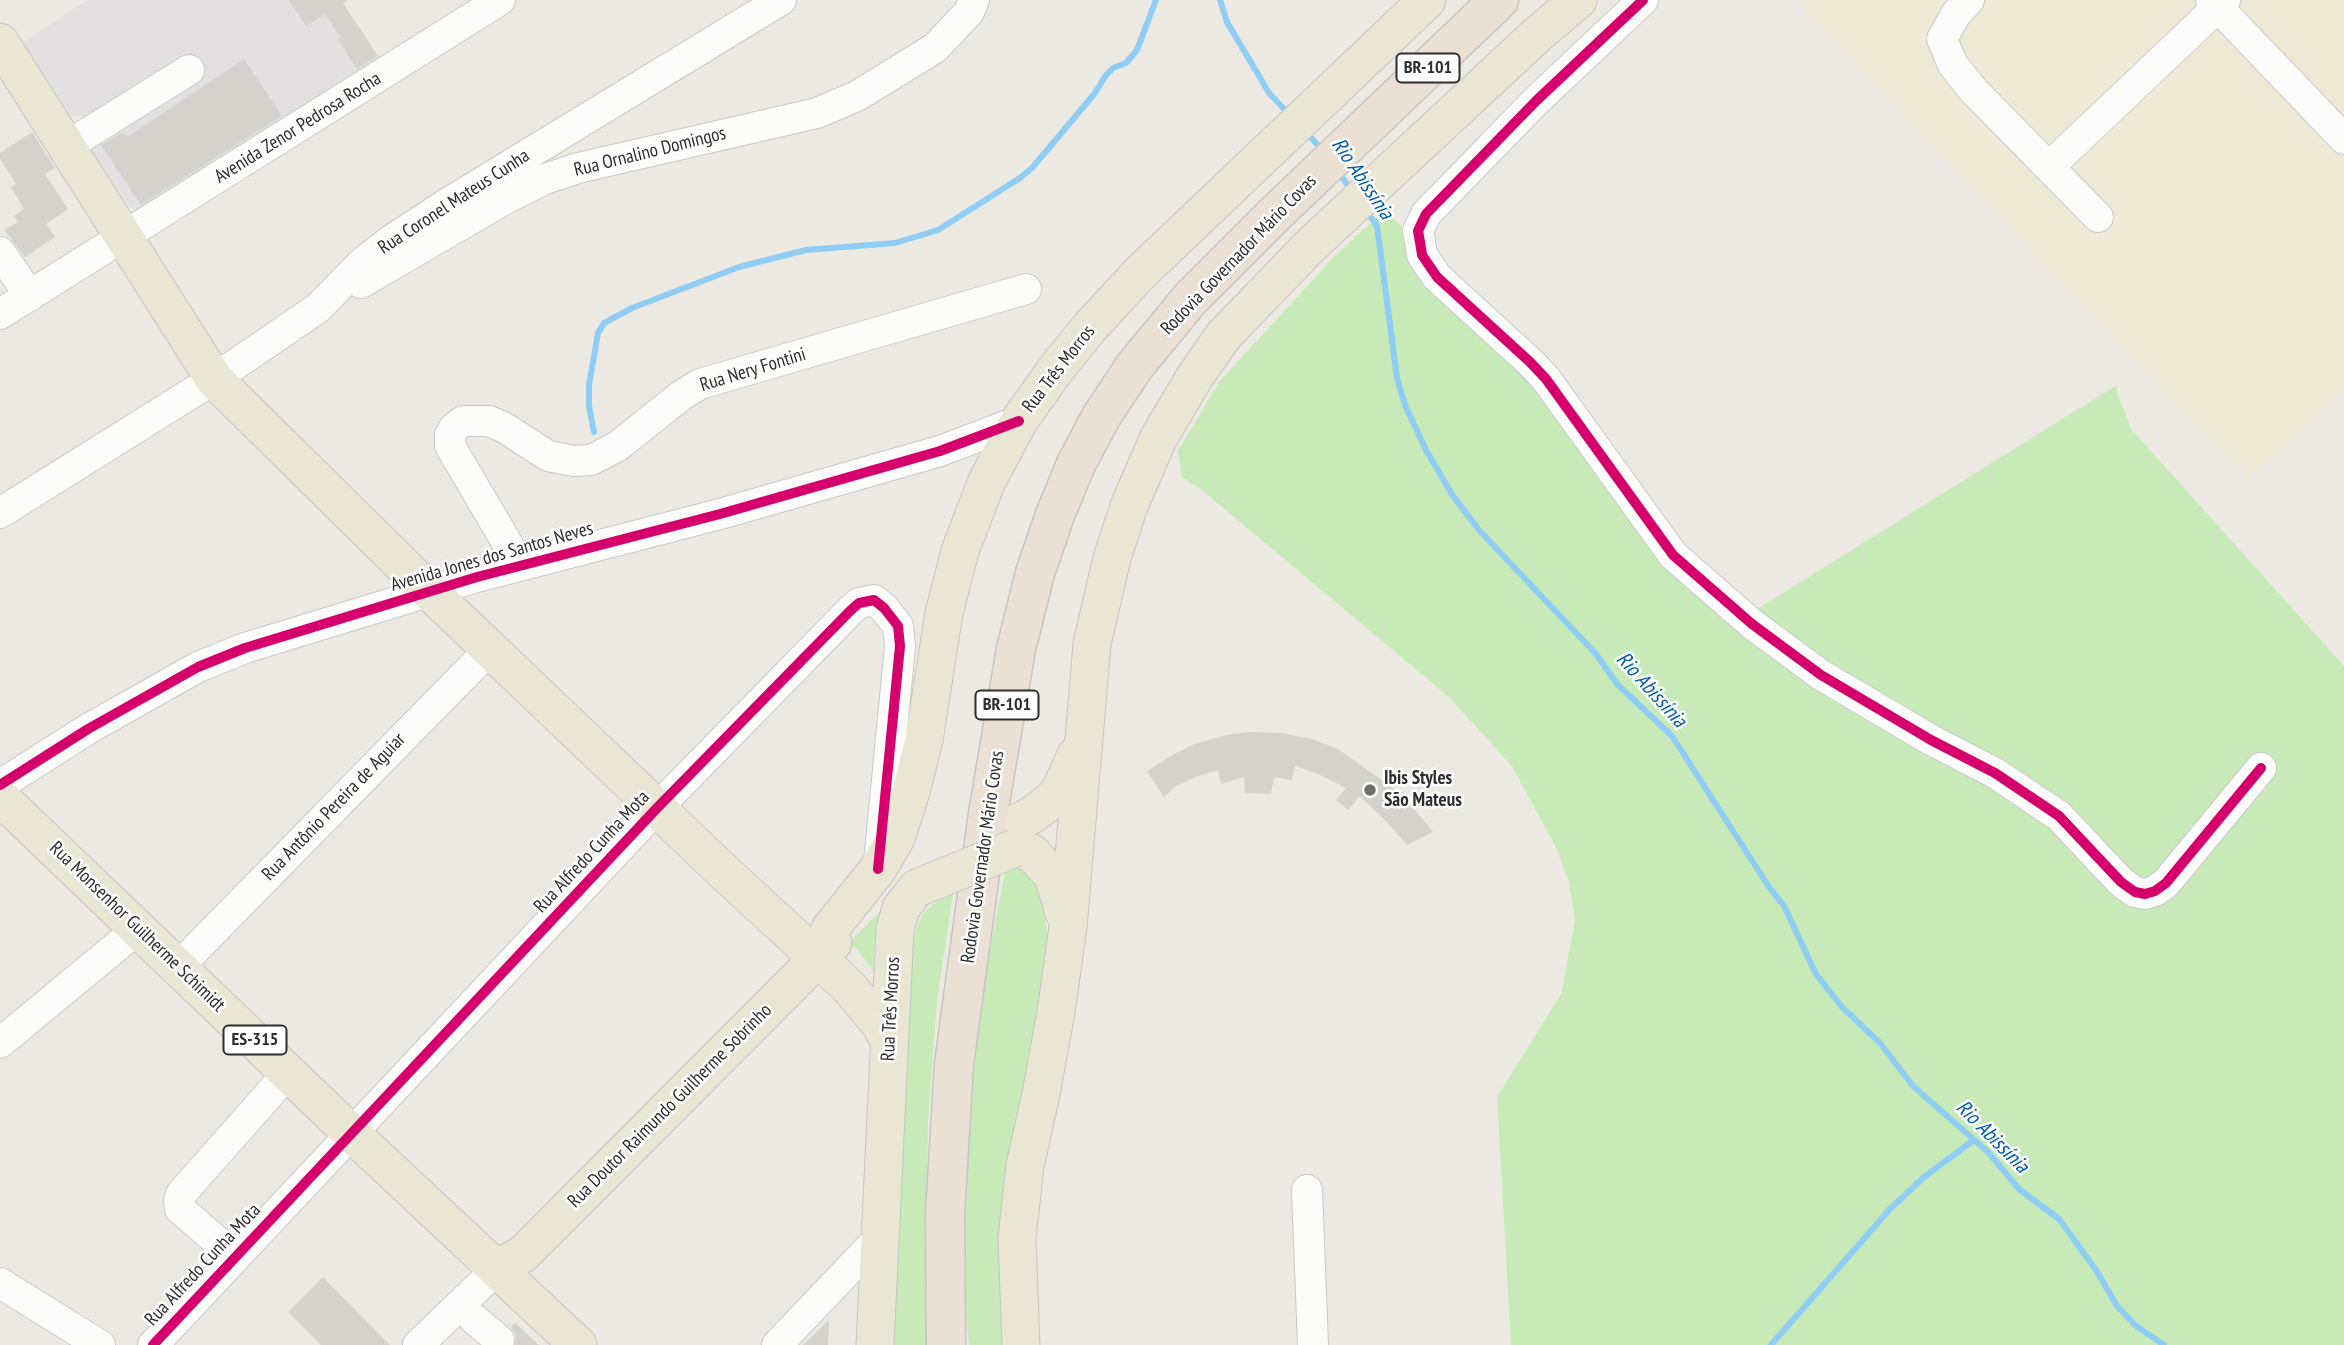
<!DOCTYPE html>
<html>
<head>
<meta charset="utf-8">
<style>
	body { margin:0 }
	canvas { display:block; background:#ece9e2 }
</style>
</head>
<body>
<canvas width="2344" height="1345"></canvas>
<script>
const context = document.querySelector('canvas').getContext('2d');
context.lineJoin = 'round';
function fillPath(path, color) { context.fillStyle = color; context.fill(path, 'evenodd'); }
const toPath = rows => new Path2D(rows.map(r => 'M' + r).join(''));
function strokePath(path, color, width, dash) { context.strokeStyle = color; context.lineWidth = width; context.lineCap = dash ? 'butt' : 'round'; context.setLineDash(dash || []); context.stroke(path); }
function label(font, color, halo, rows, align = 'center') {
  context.font = font + ' "PT Sans Narrow",sans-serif'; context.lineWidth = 5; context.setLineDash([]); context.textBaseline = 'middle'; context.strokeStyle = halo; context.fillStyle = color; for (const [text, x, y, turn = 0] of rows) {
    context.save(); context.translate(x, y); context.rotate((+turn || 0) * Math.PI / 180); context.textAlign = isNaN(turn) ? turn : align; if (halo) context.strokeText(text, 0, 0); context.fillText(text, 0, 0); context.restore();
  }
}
fillPath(toPath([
	[87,0,341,0,379,58,145,211,131,208,91,149,96,139,83,118,71,115,23,42]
]), '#e3e0e1');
fillPath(toPath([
	[1803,0,2344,0,2344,389,2250,478,2143,369,1810,15]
]), '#efead6');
fillPath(toPath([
	[1385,210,1494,320,1680,548,1749,614,2117,385,2117,392,2131,429,2344,666,2344,1345,1511,1345,1497,1097,1561,994,1575,921,1569,882,1556,848,1512,766,1449,697,1203,491,1182,477,1178,451,1220,381,1334,257],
	[1013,868,1024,868,1032,874,1040,890,1049,943,1010,1345,969,1345,963,1284,964,1234,974,1066,987,964,1005,872],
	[953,894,937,1000,928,1121,926,1255,930,1345,881,1345,909,967,916,929,923,914,935,902],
	[891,901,874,943,873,970,856,948,848,943]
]), '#c7eab8');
strokePath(toPath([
	[1220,0,1227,22,1269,93,1291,116],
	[1305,131,1324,152],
	[1338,172,1352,191],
	[1365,209,1377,226,1397,378,1405,405,1426,450,1453,496,1479,530,1596,654,1617,684,1672,736,1769,887,1784,906,1816,974,1842,1007,1880,1043,1913,1086,1989,1153,2019,1189,2059,1219,2096,1270,2117,1306,2136,1326,2164,1345],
	[594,432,589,406,589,385,598,333,604,323,632,308,739,267,806,250,895,243,938,230,1020,178,1032,168,1095,93,1106,75,1113,68,1126,63,1137,50,1156,0],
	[1771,1345,1890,1209,1924,1177,1974,1140]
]), '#8fcdf4', 6);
fillPath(toPath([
	[289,0,348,0,343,3,378,56,357,69,338,40,341,38,325,14,306,26],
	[244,59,282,116,141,205,101,145,123,132,127,137],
	[32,132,55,168,45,174,68,209,46,224,55,237,25,257,4,230,18,222,14,216,24,209,11,187,16,184,0,159,0,153],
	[1249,732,1282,733,1312,739,1338,749,1389,785,1412,806,1433,832,1407,845,1386,821,1360,796,1348,810,1336,800,1346,788,1318,774,1295,766,1292,780,1274,777,1271,794,1245,793,1244,777,1221,784,1218,770,1195,777,1176,786,1164,797,1147,771,1174,754,1195,744,1226,735],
	[323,1277,390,1345,321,1345,288,1312],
	[829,1320,828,1345,803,1345],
	[515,1323,539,1345,515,1345,516,1335,511,1327]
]), '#d4d2cd');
const minor = toPath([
	[1643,0,1536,101,1426,214,1418,231,1420,242,1422,255,1437,277,1530,362,1546,379,1673,555,1752,624,1821,675,1931,740,1995,773,2059,816,2121,882,2135,892,2145,894,2155,891,2166,883,2261,768],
	[1969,0,1956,14,1942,39,1953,65,1974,91,2098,217],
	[2211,0,2344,139],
	[67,146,189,70],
	[2049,167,2225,0],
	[0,252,30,296],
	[361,283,507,198,545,179,578,168,817,113,857,96,935,48,969,12,974,0],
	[0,314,500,0],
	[0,513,214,379,318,308,362,263,390,241,448,203,781,0],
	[520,565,450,446,450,435,454,428,463,421,489,421,505,428,548,456,574,461,591,460,618,446,682,395,700,384,1026,289],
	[0,785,88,729,198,667,245,648,477,577,720,514,940,451,1019,421],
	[179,966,490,649],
	[0,1043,139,928],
	[1307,1190,1313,1345],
	[235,1257,180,1209,179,1200,181,1194,288,1073],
	[0,1283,100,1345],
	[474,1319,499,1340],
	[153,1345,657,808,850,611,859,603,874,600,884,608,898,626,900,646,879,862],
	[418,1345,497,1269],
	[777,1345,879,1238]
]);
const major = toPath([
	[0,42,214,379,429,591,726,874,848,986,880,1024,889,1041],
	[0,797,351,1133,578,1345],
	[1013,825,1032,815,1053,799,1061,788,1076,755],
	[1015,848,1032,853,1053,876,1064,913],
	[817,958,830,929,878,869,896,838,911,792,924,740,944,613,960,551,987,481,1019,421,1056,369,1090,327,1139,274,1427,0],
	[497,1269,523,1254,833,943],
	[875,1345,895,929,901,908,917,888],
	[1021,1345,1017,1238,1025,1166,1041,1094,1056,1012,1068,927,1092,644,1112,558,1129,506,1158,439,1194,378,1224,335,1310,246,1538,34,1578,0]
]);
const highway = toPath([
	[946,1345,945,1214,954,1064,988,814,1016,649,1035,573,1055,515,1076,464,1101,417,1134,367,1190,299,1275,214,1499,0]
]);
strokePath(minor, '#c9c8c8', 32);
strokePath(major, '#c6c5c3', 39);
strokePath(highway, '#c6c5c3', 41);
strokePath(minor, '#fcfcfb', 30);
strokePath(major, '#e9e6d4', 37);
strokePath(highway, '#eae0d4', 38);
const majorBridge = toPath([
	[917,888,1015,848]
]);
strokePath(majorBridge, '#c6c5c3', 39, []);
strokePath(majorBridge, '#e9e6d4', 37);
strokePath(toPath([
	[1643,0,1536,101,1426,214,1418,231,1420,242,1422,255,1437,277,1530,362,1546,379,1673,555,1752,624,1821,675,1931,740,1995,773,2059,816,2121,882,2135,892,2145,894,2155,891,2166,883,2261,768],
	[0,785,88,729,198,667,245,648,477,577,720,514,940,451,1019,421],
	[153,1345,657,808,850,611,859,603,874,600,884,608,898,626,900,646,878,869]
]), '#d6006c', 10);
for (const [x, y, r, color] of [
	[1370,790,7,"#706f6c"]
]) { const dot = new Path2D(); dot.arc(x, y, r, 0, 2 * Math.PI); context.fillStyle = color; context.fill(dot); strokePath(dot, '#fff', 2.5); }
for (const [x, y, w] of [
	[1428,68,63],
	[1007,705,63],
	[255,1040,63]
]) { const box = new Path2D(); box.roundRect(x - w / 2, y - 14.5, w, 29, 5); context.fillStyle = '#fff'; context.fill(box); strokePath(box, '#2d2d2d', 2); }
label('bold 18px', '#2d2d2d', null, [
	["BR-101",1428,68],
	["BR-101",1007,705],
	["ES-315",255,1040]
]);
label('19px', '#2d2d2d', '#fff', [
	["Avenida Zenor Pedrosa Rocha",298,128,-32],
	["Rua Ornalino Domingos",650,152,-14],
	["Rua Coronel Mateus Cunha",454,202,-33],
	["Rodovia Governador Mário Covas",1239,255,-46],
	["Rua Três Morros",1059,369,-52],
	["Rua Nery Fontini",753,370,-17],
	["Avenida Jones dos Santos Neves",492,557,-16],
	["Rua Antônio Pereira de Aguiar",334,807,-46],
	["Rua Alfredo Cunha Mota",592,852,-47],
	["Rodovia Governador Mário Covas",983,857,-82],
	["Rua Monsenhor Guilherme Schimidt",137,927,44],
	["Rua Três Morros",891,1009,-87],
	["Rua Doutor Raimundo Guilherme Sobrinho",670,1106,-45],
	["Rua Alfredo Cunha Mota",203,1265,-47]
]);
label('bold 19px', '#2d2d2d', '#fff', [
	["Ibis Styles",1384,779],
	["São Mateus",1384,801]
], 'left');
label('italic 21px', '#005cae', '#fff', [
	["Rio Abissínia",1362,179,56],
	["Rio Abissínia",1651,690,48],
	["Rio Abissínia",1992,1137,45]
]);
</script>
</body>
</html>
